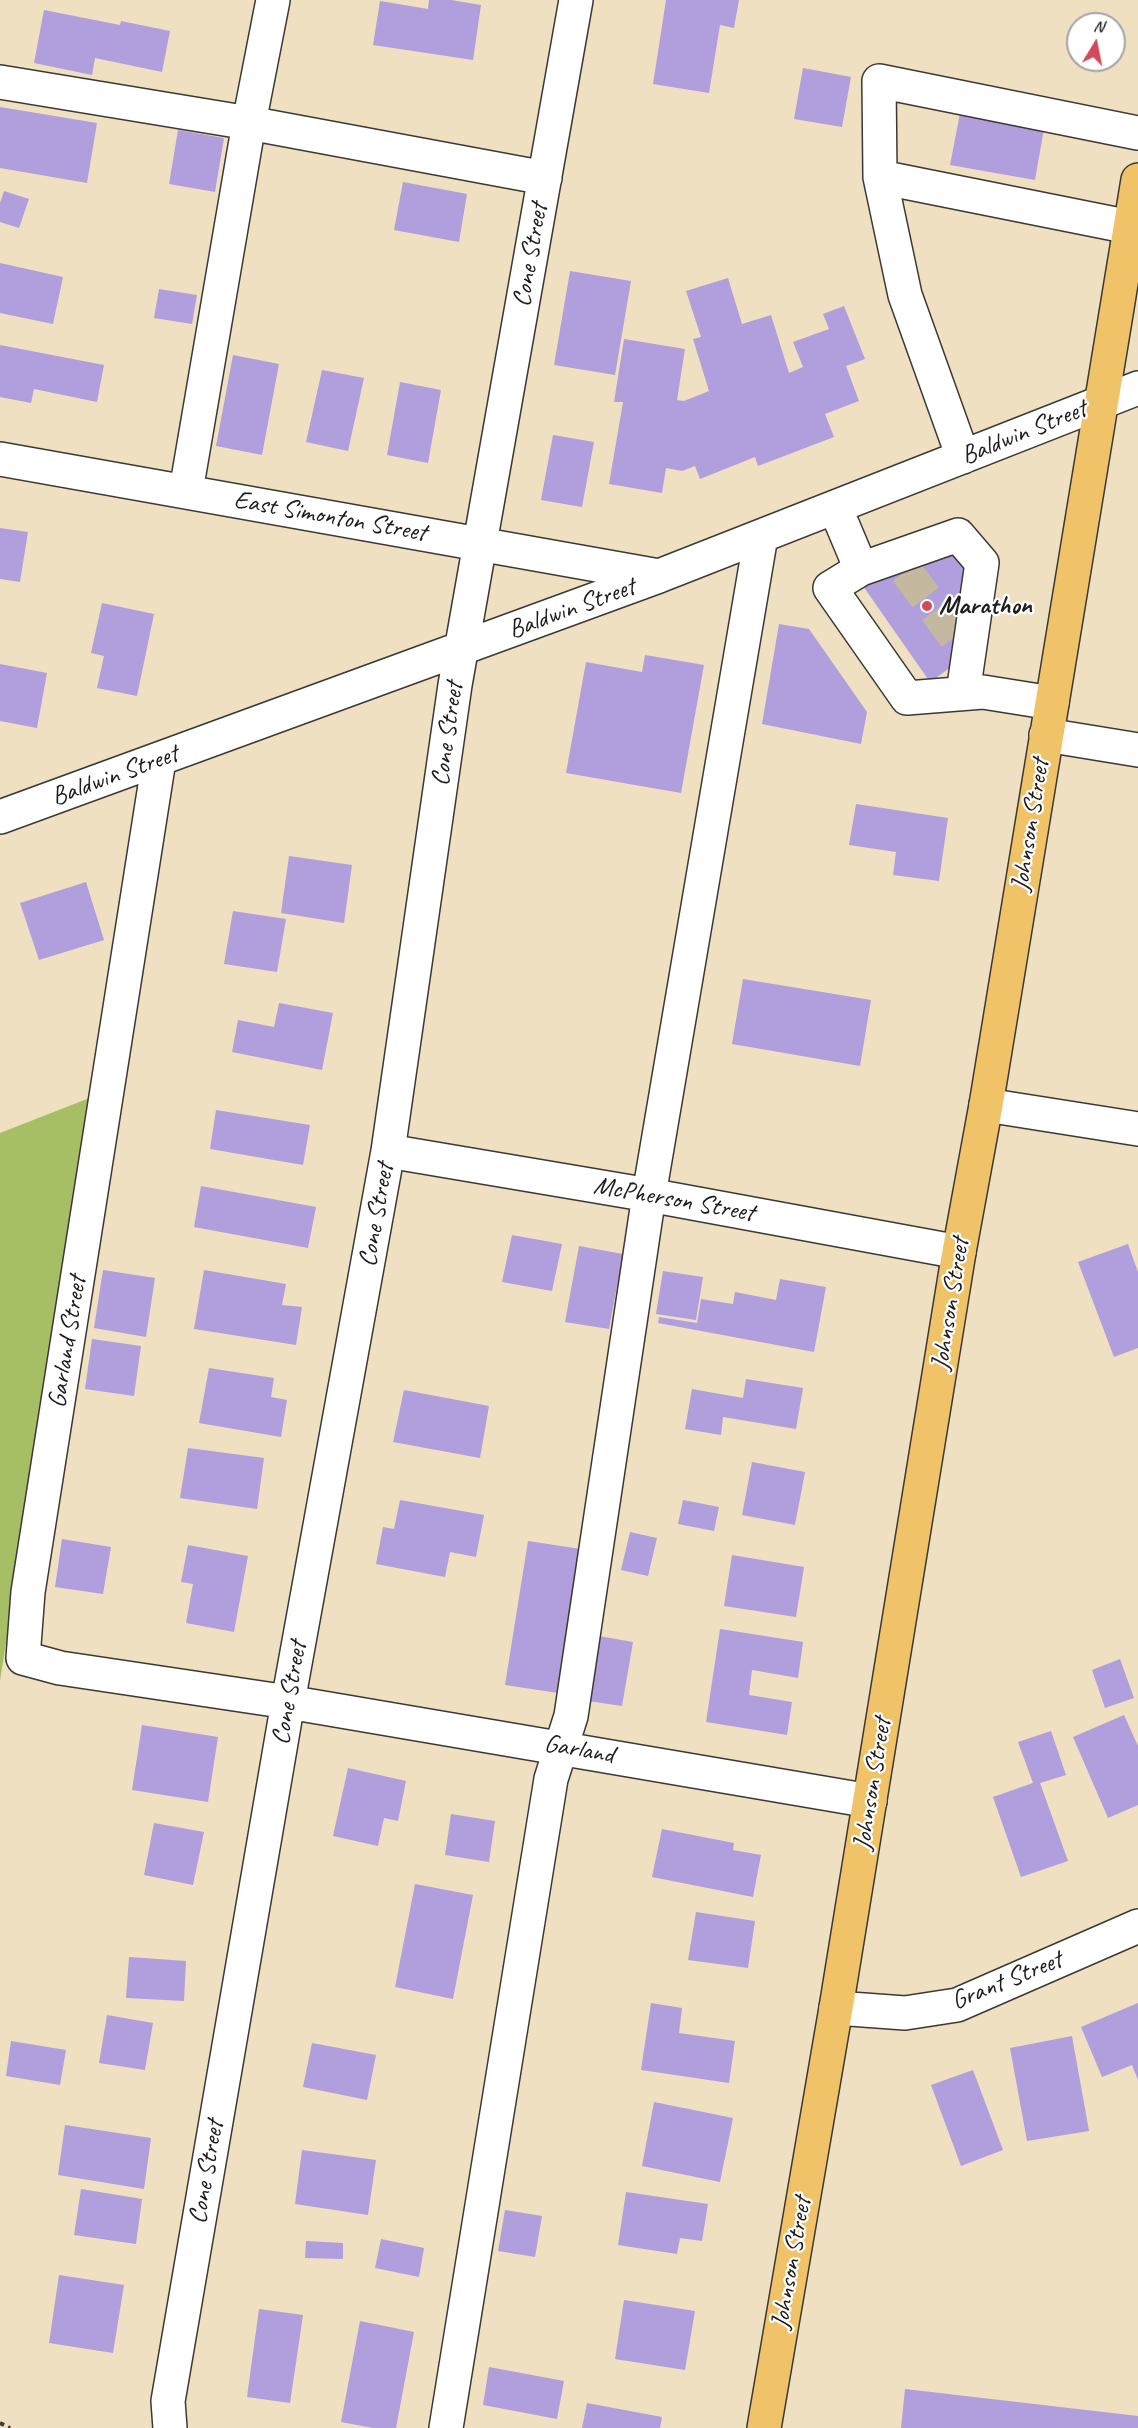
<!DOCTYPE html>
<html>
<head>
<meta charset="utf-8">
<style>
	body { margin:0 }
	#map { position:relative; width:1138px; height:2428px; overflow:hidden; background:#eee0c0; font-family:Caveat,sans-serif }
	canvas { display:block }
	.north { position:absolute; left:1066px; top:12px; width:60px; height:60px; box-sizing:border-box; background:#fff; border:2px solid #a4a4a4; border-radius:50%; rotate:10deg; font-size:16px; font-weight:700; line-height:24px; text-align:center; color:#1c1c1c }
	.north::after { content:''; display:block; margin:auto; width:21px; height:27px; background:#d1495b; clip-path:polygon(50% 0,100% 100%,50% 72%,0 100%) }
</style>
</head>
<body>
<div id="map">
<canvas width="1138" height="2428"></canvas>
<div class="north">N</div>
</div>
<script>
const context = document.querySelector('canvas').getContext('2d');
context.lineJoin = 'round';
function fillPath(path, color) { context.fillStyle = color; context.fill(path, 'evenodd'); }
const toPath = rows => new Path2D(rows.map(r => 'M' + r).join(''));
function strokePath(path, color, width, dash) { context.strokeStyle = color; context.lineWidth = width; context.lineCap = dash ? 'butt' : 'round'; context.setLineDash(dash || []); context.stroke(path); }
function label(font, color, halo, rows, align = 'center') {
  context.font = font + ' Caveat,sans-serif'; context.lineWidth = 4.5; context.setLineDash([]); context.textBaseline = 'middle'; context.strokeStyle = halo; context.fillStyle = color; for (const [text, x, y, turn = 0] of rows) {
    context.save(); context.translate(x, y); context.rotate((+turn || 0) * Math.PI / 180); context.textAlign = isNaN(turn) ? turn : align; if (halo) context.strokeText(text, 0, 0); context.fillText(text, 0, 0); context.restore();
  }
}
fillPath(toPath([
	[92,1097,0,1681,0,1133]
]), '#a6bf65');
fillPath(toPath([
	[429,0,451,0,481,5,473,60,373,45,380,1,428,9],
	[666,0,739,0,734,28,720,25,709,93,653,84],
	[44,10,120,25,121,21,170,31,162,72,95,58,92,75,34,63],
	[803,68,851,77,842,127,794,119],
	[0,107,97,123,87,183,0,168],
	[961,108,1045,123,1035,180,950,165],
	[178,130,224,138,215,192,169,184],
	[403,182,467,194,459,242,394,230],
	[4,191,29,199,19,228,0,222,0,203],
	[0,263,63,277,53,324,0,313],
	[570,271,631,281,615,375,554,365],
	[728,278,742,324,771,315,789,373,803,367,793,342,829,329,823,314,844,306,865,359,846,366,859,401,825,414,834,437,758,466,755,457,700,479,695,466,682,471,666,468,662,493,609,484,623,402,614,402,624,339,685,349,677,400,684,401,709,391,693,339,701,337,686,291],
	[159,289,197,295,192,324,154,318],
	[0,345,104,365,97,402,34,389,31,403,0,397],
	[233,355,279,364,262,455,216,446],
	[322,370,364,378,348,451,306,442],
	[400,382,441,390,428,463,387,455],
	[553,435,594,442,582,507,541,500],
	[0,528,28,532,20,582,0,579],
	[955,553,969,573,954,665,930,682,863,586],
	[102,603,154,614,137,696,97,688,104,656,91,653],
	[779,624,809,629,867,712,861,744,762,724],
	[645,655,704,665,681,793,566,773,586,662,642,672],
	[0,664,47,673,37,728,0,721],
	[856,804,948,818,939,881,893,875,896,852,849,845],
	[289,856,352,865,344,923,281,913],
	[86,882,104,940,39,960,20,903],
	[233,911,286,919,277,972,224,964],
	[743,979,871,1000,860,1066,732,1044],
	[279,1003,333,1013,322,1070,232,1052,238,1020,274,1027],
	[216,1110,310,1125,303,1165,210,1149],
	[201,1186,316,1207,308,1248,194,1227],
	[512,1235,562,1244,552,1291,502,1282],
	[1128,1244,1138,1272,1138,1348,1114,1357,1078,1262],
	[579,1246,623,1254,609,1329,565,1322],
	[103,1270,155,1278,146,1337,94,1328],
	[204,1270,286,1284,282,1305,302,1307,296,1345,194,1329],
	[663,1271,703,1277,696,1320,656,1314],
	[780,1279,826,1287,814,1352,658,1323,659,1317,697,1323,701,1299,733,1304,735,1292,776,1300],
	[92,1339,141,1346,134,1396,85,1389],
	[209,1368,274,1378,271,1397,287,1400,281,1437,199,1423],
	[746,1379,803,1388,796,1429,723,1417,721,1435,685,1429,692,1389,743,1398],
	[404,1390,489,1406,480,1458,393,1442],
	[188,1448,264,1458,257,1509,180,1498],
	[752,1462,805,1472,795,1525,742,1515],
	[400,1500,484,1515,476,1557,450,1552,445,1577,376,1564,383,1527,394,1529],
	[683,1500,719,1507,714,1531,678,1524],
	[630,1532,657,1538,648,1576,621,1570],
	[62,1539,111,1547,103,1594,55,1587],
	[528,1541,581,1549,558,1693,505,1685],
	[188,1545,248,1556,234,1632,186,1623,193,1584,181,1582],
	[732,1555,804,1567,796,1617,724,1606],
	[720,1629,803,1642,798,1678,752,1670,749,1695,792,1702,787,1735,706,1722],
	[599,1636,633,1642,622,1706,588,1701],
	[1120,1659,1134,1698,1105,1708,1092,1670],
	[1124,1715,1138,1746,1138,1805,1108,1818,1073,1737],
	[142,1725,218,1737,208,1802,132,1790],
	[1051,1731,1066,1775,1040,1783,1068,1861,1021,1877,993,1797,1033,1783,1018,1742],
	[348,1768,406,1781,398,1821,384,1818,378,1846,333,1836],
	[451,1814,495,1821,489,1862,445,1855],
	[154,1823,204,1832,193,1885,144,1875],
	[662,1829,734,1843,733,1850,761,1855,753,1897,652,1877],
	[415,1884,473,1895,453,1999,395,1987],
	[696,1912,755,1921,748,1968,688,1960],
	[129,1957,186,1961,184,2001,126,1998],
	[651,2003,682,2008,679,2033,735,2041,729,2083,641,2070],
	[1138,2003,1138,2080,1132,2065,1102,2077,1081,2027],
	[107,2015,153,2023,145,2070,99,2063],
	[1072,2036,1089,2131,1027,2141,1010,2048],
	[11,2041,66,2050,60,2085,6,2076],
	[312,2043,376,2055,367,2100,303,2087],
	[973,2070,1003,2150,961,2166,931,2085],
	[654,2102,733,2118,720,2182,642,2166],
	[65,2125,151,2138,144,2189,58,2175],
	[302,2150,376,2160,368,2215,295,2204],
	[81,2189,142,2199,136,2244,74,2235],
	[626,2192,708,2204,702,2241,680,2238,677,2254,618,2245],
	[505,2210,542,2216,535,2257,498,2251],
	[381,2239,424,2248,419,2277,375,2268],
	[306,2241,343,2243,343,2259,305,2258],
	[59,2275,124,2285,113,2353,49,2343],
	[624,2300,695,2311,685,2370,615,2359],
	[259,2309,303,2315,290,2403,247,2397],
	[360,2321,414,2332,396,2428,373,2428,341,2422],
	[489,2367,564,2381,557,2419,483,2405],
	[905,2389,1138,2416,1138,2428,901,2428],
	[587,2403,662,2417,660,2428,582,2428]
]), '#b19edd');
strokePath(toPath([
	[906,571,958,641]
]), '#c4b99f', 33, [33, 16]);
const minor = toPath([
	[0,82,249,123,545,178],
	[880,177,1130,227],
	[963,457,905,295,880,177,879,81,1138,133],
	[0,459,659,576],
	[186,491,249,123,273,0],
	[835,507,861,569,830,588,907,698,983,692,1052,703],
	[861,569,958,535,982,563,963,693],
	[1046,735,1138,750],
	[159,760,28,1592,23,1658,60,1668,288,1702,870,1801],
	[0,817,659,576,1138,388],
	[986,1105,1138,1129],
	[388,1151,649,1195,959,1252],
	[836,2008,905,2013,957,2005,1138,1926],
	[170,2428,168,2401,288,1702,388,1151,455,685,576,0],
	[446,2428,551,1779,571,1716,649,1195,761,536]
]);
const major = toPath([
	[764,2428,836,2008,959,1252,986,1105,1138,180]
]);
strokePath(minor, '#3c3935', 36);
strokePath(major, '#3c3935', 36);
strokePath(toPath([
	[0,2423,10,2428]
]), '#3c3935', 4, [4.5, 4.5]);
strokePath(minor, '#fff', 33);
strokePath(major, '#f1c369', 33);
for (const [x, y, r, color] of [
	[927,606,6,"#d1495b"]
]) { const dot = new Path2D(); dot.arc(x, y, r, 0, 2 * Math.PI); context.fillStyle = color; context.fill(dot); strokePath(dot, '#fff', 2); }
label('26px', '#1c1c1c', '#fff', [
	["Cone Street",531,255,-80],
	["Baldwin Street",1024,433,-22],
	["East Simonton Street",330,517,10],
	["Baldwin Street",572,609,-20],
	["Cone Street",448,734,-82],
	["Baldwin Street",115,776,-20],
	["Johnson Street",1031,825,-81],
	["McPherson Street",674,1200,10],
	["Cone Street",377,1215,-80],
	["Johnson Street",951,1304,-81],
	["Garland Street",68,1342,-81],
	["Cone Street",290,1693,-80],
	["Garland",579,1750,10],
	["Johnson Street",873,1784,-81],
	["Grant Street",1007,1981,-22],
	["Cone Street",207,2172,-80],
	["Johnson Street",792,2263,-80]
]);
label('bold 26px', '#1c1c1c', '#fff', [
	["Marathon",939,606]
], 'left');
</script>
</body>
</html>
